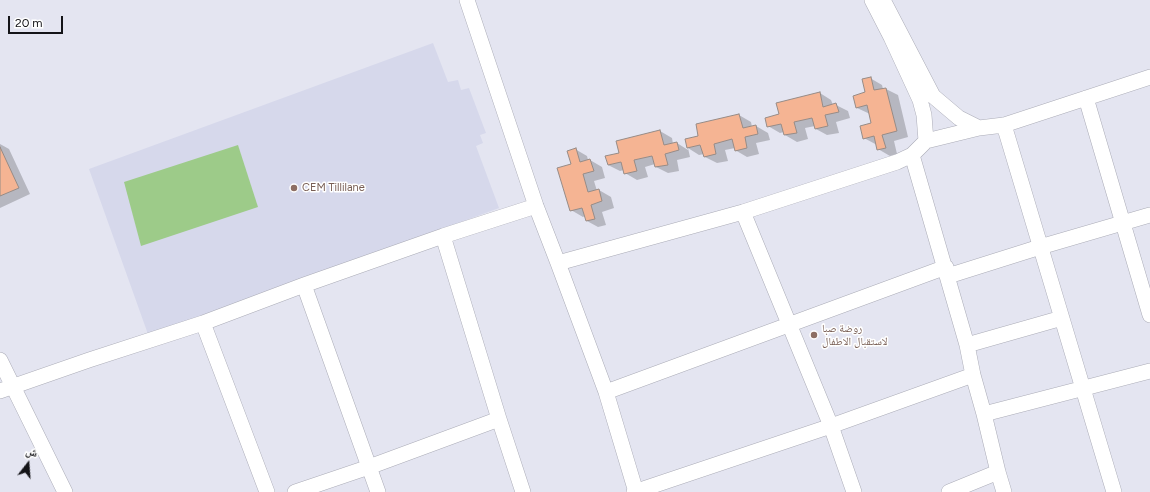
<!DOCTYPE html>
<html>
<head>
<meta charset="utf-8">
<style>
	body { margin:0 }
	#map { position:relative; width:1150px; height:492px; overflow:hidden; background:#e4e5f1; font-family:Figtree,"Noto Naskh Arabic",sans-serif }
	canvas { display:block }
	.north { position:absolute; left:8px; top:444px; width:40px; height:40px; -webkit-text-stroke:3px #fff; paint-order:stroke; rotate:17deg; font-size:11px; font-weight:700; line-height:16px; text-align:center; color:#141418 }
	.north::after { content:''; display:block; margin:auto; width:14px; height:18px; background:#141418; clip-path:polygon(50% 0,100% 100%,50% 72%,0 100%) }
	.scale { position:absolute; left:8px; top:16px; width:55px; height:18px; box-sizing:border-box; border:2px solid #141418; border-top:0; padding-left:5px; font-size:12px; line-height:14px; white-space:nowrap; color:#141418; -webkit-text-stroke:3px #fff; paint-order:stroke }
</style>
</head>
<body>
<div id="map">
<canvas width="1150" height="492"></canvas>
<div class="north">ش</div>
<div class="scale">20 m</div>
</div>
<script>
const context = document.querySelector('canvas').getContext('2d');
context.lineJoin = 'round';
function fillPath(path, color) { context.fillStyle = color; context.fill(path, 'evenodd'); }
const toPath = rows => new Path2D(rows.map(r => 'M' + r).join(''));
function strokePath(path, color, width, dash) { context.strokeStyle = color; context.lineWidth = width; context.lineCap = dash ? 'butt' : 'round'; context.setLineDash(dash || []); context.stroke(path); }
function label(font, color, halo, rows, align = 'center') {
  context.font = font + ' Figtree,"Noto Naskh Arabic",sans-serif'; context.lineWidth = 3; context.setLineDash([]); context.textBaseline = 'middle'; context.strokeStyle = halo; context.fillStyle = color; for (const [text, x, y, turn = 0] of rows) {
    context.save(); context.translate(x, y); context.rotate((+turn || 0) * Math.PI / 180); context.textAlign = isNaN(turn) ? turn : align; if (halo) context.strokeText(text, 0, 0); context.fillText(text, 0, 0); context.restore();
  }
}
fillPath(toPath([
	[433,43,448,82,458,80,461,90,469,88,486,133,480,135,483,143,476,146,499,208,149,337,89,169]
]), '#d6d8eb');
fillPath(toPath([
	[238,145,258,207,141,246,124,182]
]), '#9dcb89');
fillPath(toPath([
	[870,78,882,85,883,89,886,89,898,95,908,137,894,141,897,154,890,156,878,149,877,145,864,138,873,124,870,114,857,108,854,97,866,93],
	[820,93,831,100,833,105,836,105,848,111,850,118,836,122,839,133,827,135,816,129,815,126,805,128,808,139,797,142,785,135,784,132,780,133,768,126,780,115],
	[739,115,751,122,752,127,756,126,768,133,770,140,756,143,759,154,747,157,735,150,735,148,725,150,728,161,717,163,705,157,704,154,699,155,688,148,690,157,677,160,679,171,668,173,656,167,655,164,645,167,648,177,637,180,625,173,624,170,620,171,608,165,620,154,660,131,672,138,673,144,677,143,688,150,686,140,700,137,697,125],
	[0,144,9,149,30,194,0,208],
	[575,149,587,156,588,160,590,160,602,167,605,178,594,181,597,191,599,190,611,197,614,208,602,212,606,225,598,227,587,221,585,216,583,217,571,210,573,165]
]), '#0003');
const building = toPath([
	[871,77,874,90,886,88,897,131,882,135,886,148,877,150,874,136,863,139,860,126,871,123,867,105,856,108,853,96,865,92,862,79,871,77],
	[820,92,823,107,836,103,839,112,825,115,828,126,815,129,812,118,794,122,797,133,784,135,781,124,767,127,765,118,779,114,776,103,820,92],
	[739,114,743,128,756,125,758,134,745,137,747,148,735,151,732,139,714,144,716,154,704,157,700,145,687,148,685,139,698,136,696,124,739,114],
	[660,130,664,145,677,142,679,150,665,154,668,165,655,167,652,156,634,160,637,171,624,174,621,162,608,165,605,156,619,153,616,141,660,130],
	[0,147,19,188,0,196,0,147],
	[576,148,580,162,590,159,594,171,583,174,588,192,599,189,602,201,591,205,595,219,586,221,582,208,570,211,557,168,571,164,567,151,576,148]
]);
fillPath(building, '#f5b493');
strokePath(building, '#968b86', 1);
const minor = toPath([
	[467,0,536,206,558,263,606,392,636,492],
	[872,0,891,37,920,100,924,115,926,141],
	[883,0,933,96,959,118,979,128],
	[1086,98,1150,315],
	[1004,125,1114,492],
	[912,155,967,345,973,375,984,414,998,472,1004,492],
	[743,212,831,426,854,492],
	[443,236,499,419,523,492],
	[558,263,743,212,897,162,912,155,926,141,979,128,1004,125,1150,77],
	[948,276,1040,247,1150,215],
	[304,285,378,492],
	[203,323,267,492],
	[967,345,1062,318],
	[0,360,65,492],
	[0,391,89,360,203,323,304,285,443,236,536,206],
	[606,392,946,267],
	[984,414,1150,371],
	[295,492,369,467,499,419],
	[634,492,831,426,973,375],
	[949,492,998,472]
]);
strokePath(minor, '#abacb7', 16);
strokePath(minor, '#fff', 15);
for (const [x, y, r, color] of [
	[294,188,4,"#8d6e63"],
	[814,335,4,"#8d6e63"]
]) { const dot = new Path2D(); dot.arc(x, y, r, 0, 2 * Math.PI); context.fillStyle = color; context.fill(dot); strokePath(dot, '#fff', 1.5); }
label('11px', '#785e54', '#fff', [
	["CEM Tillilane",302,188],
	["روضة صبا",822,329],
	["لاستقبال الاطفال",822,342]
], 'left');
</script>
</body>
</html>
